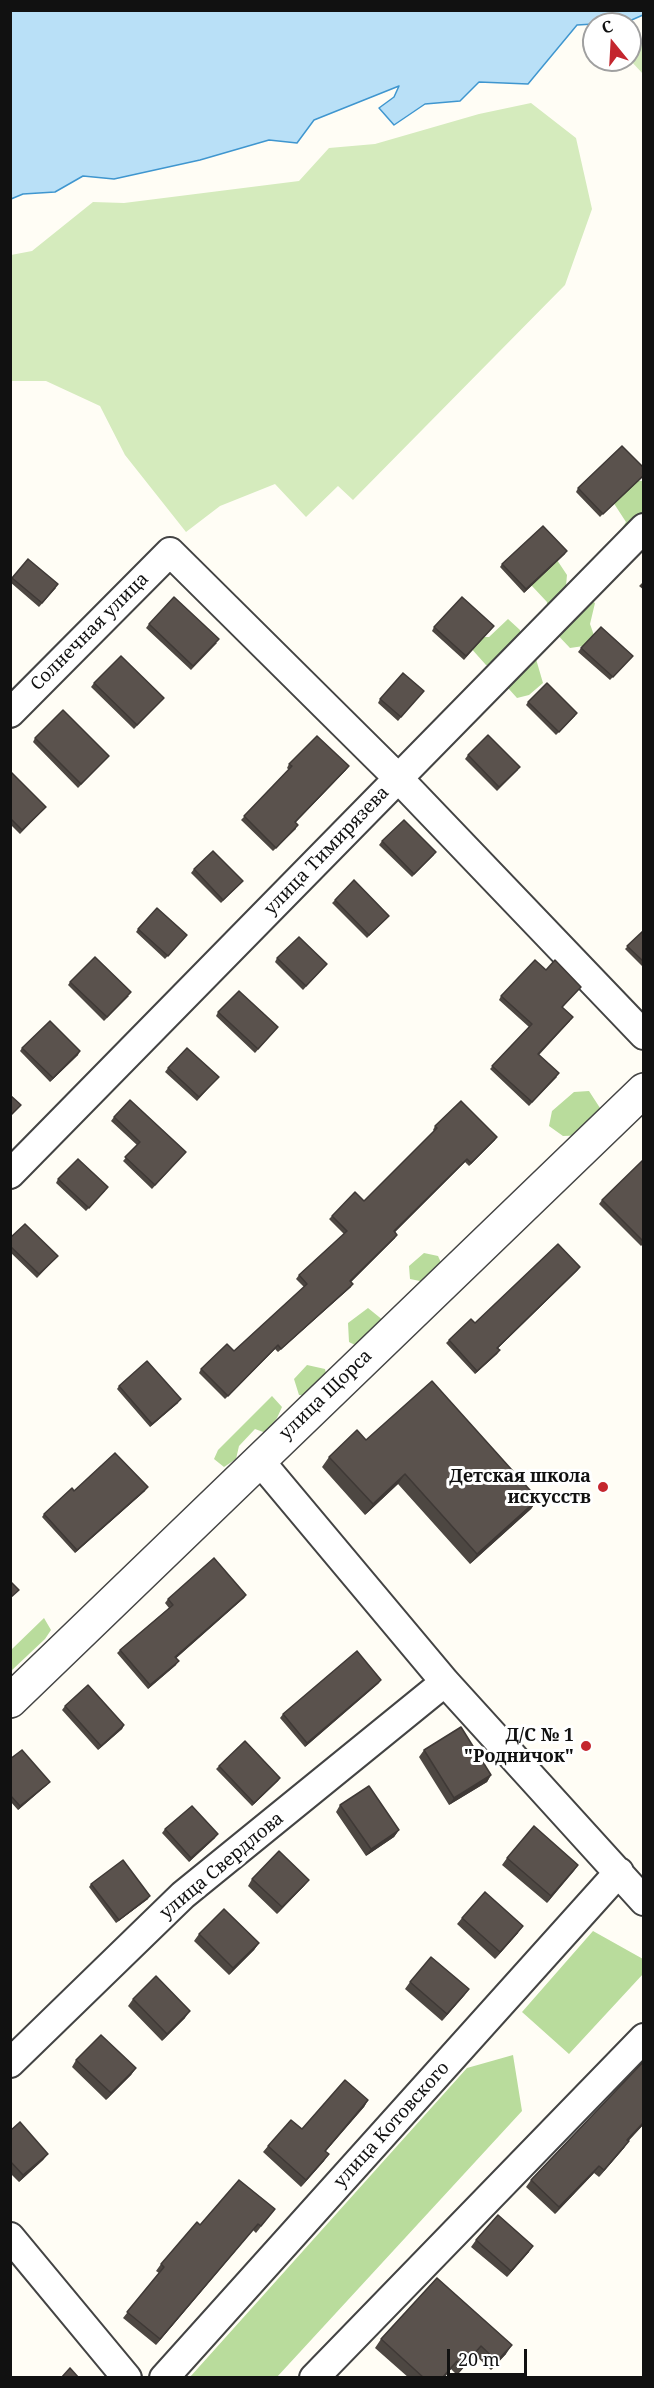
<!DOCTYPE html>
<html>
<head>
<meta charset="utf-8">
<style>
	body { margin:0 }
	#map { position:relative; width:654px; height:2388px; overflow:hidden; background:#fffdf5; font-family:"Noto Serif",serif }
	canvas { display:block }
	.frame { position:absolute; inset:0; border:12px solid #111; pointer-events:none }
	.north { position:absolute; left:582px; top:12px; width:60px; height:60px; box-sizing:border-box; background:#fff; border:2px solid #a0a0a0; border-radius:50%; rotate:342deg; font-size:16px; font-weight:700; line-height:24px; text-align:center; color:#111 }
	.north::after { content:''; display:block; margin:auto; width:21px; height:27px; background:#c4262e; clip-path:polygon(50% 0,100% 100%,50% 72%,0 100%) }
	.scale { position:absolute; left:447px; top:2349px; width:80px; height:27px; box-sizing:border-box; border:3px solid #111; border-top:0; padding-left:8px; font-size:18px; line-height:21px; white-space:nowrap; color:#111; -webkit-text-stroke:4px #fff; paint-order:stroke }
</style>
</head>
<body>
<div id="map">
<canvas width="654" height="2388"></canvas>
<div class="frame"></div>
<div class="north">С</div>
<div class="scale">20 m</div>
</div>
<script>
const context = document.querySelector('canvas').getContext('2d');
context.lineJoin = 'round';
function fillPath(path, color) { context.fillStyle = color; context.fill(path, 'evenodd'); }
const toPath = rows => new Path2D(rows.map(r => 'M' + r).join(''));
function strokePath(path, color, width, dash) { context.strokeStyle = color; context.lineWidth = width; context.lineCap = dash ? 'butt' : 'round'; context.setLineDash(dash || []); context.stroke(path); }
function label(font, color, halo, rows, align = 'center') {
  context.font = font + ' "Noto Serif",serif'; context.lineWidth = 6; context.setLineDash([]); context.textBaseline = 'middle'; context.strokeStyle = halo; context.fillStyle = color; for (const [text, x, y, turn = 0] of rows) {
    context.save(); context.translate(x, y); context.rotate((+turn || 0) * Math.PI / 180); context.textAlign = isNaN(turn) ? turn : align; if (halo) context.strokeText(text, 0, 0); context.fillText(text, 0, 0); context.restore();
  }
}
fillPath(toPath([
	[643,44,643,74,630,60,630,52],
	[531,103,576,138,592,209,565,285,353,500,338,486,306,517,275,484,220,506,186,532,125,455,100,406,46,381,11,381,11,255,32,251,93,202,124,203,299,181,329,148,375,144,479,114]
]), '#d5ebbd');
fillPath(toPath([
	[626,480,643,481,643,541,635,550,620,531,626,522,613,502],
	[557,560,567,575,566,586,595,603,590,624,597,644,570,648,552,629,546,618,547,602,532,586,533,576],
	[508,619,520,630,521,647,501,666,486,665,469,646,476,637,489,637],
	[528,657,536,659,543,683,529,695,517,698,508,688],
	[589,1091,600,1108,596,1125,587,1135,563,1136,549,1126,552,1111,574,1092],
	[424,1253,438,1256,443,1267,425,1282,410,1279,409,1266],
	[368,1308,384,1321,359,1347,349,1342,348,1323],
	[307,1365,325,1369,327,1378,316,1396,299,1395,294,1379],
	[272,1396,282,1407,277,1418,266,1433,255,1429,239,1446,236,1459,224,1467,214,1459,218,1450],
	[44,1618,51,1630,45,1639,11,1671,11,1650],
	[593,1931,643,1959,643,1974,569,2054,522,2012],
	[513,2055,522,2111,277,2377,190,2377,467,2068]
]), '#b9dc9c');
const water = toPath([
	[643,10,643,15,627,22,577,25,528,84,479,82,460,101,425,104,394,125,379,108,394,97,399,86,314,120,297,143,269,140,200,160,114,179,83,176,55,192,23,194,11,199,11,11,643,10]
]);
fillPath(water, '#b9e0f7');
strokePath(water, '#3f96cf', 1.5);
const minor = toPath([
	[10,713,170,552,398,778,644,1035],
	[10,1174,644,528],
	[259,1460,445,1682,644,1901],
	[10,2063,183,1895,445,1682],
	[10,2237,127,2378],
	[164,2378,619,1872],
	[314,2378,644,2038]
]);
const tertiary = toPath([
	[10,1701,644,1090]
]);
strokePath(minor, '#444', 32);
strokePath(tertiary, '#444', 36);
strokePath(minor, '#fff', 28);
strokePath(tertiary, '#fff', 33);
fillPath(toPath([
	[644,468,600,517,576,492,578,488],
	[565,554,524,593,500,567,502,564],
	[12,578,56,588,39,607,10,582],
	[644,581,644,590,639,586],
	[149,624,217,643,191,670,146,628],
	[494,626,464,660,432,631,434,627],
	[581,648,633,656,610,680,578,652],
	[94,683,164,698,134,729,91,687],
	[421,694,398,721,378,703,380,699],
	[528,702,575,716,556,735,526,705],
	[35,738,109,756,78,788,33,742],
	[468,755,518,770,497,791,465,759],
	[289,764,346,770,295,823,296,829,273,851,241,820,289,770,287,768],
	[10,771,46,807,20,834,10,824],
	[382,841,434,855,412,877,379,845],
	[194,869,243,881,221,903,191,873],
	[335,900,386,919,367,938,332,903],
	[138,929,187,935,165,959,136,932],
	[644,930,644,968,625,949],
	[277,958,327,964,303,990,275,962],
	[546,970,578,990,562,1008,570,1021,539,1055,557,1077,529,1106,490,1069,529,1027,499,1000,501,996],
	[70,982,129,996,104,1021,68,985],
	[218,1012,278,1027,255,1053,216,1016],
	[22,1048,78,1055,50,1082,20,1051],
	[168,1068,216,1080,197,1101,165,1072],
	[114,1117,186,1152,152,1189,123,1161,137,1145,111,1121],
	[435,1126,495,1140,469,1166,465,1162,395,1232,395,1238,351,1282,351,1287,278,1352,275,1349,225,1399,199,1373,201,1369,234,1351,304,1287,296,1279,299,1275,344,1234,329,1219,332,1216,364,1201,434,1131,433,1130],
	[644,1161,644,1243,641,1246,599,1204,602,1200],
	[58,1179,105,1191,86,1211,56,1183],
	[10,1238,58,1256,37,1278,10,1252],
	[578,1270,498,1348,500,1350,497,1354,475,1374,446,1343,449,1340,475,1323],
	[119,1386,178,1403,150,1427,117,1389],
	[366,1440,538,1499,531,1509,470,1564,398,1484,365,1515,322,1467,329,1457],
	[74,1491,145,1491,75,1553,42,1517,44,1514],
	[246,1595,244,1598,176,1658,176,1665,148,1689,117,1653,120,1650,169,1608,165,1603,168,1599],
	[379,1683,305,1747,280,1718,283,1714],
	[65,1706,124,1725,122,1729,98,1750,62,1710],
	[424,1750,491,1775,487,1782,449,1805,419,1757],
	[10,1759,47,1785,18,1810,10,1801],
	[219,1766,280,1778,278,1781,252,1806,216,1769],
	[340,1805,399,1830,394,1837,366,1856,336,1812],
	[165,1829,215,1838,189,1862,162,1833],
	[507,1858,578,1865,547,1903,502,1865],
	[252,1879,309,1880,304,1886,277,1914,248,1886],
	[91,1884,148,1899,116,1923,89,1887],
	[462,1918,518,1933,495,1959,457,1924],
	[199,1934,259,1943,254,1950,229,1975,194,1941],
	[410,1982,469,1989,442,2021,405,1989],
	[133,1999,185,2018,162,2041,128,2006],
	[76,2060,136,2068,131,2075,106,2100,72,2067],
	[368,2100,364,2107,326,2151,324,2161,301,2187,263,2152,268,2146,302,2129],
	[644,2124,628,2141,624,2148,599,2177,594,2173,555,2214,526,2187,531,2180],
	[10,2131,48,2154,43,2160,19,2182,10,2173],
	[275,2209,256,2233,253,2230,156,2345,123,2318,159,2273,156,2271,161,2264,200,2225],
	[476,2240,529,2252,507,2277,471,2247],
	[437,2278,506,2354,491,2370,475,2355,457,2375,451,2369,444,2378,409,2378,375,2348,381,2339]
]), '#4d4742');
fillPath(toPath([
	[644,475,644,476,600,517,603,514],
	[567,551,565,554,524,593,526,589],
	[349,766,346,770,292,826,295,822],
	[80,1051,78,1055,50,1082,53,1078],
	[497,1137,495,1140,469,1166,471,1163],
	[467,1159,465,1162,392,1235,394,1231],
	[397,1235,395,1238,348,1285,350,1281],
	[580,1267,578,1270,495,1351,497,1348],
	[353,1284,351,1287,278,1352,281,1349],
	[278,1345,275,1349,225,1399,228,1396],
	[500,1350,497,1354,475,1374,477,1371],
	[181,1399,178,1403,150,1427,152,1424],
	[405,1474,398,1484,365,1515,373,1504],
	[148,1487,145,1491,75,1553,77,1550],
	[538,1499,531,1509,470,1564,477,1554],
	[246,1595,244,1598,173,1661,175,1657],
	[179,1661,176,1665,148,1689,150,1685],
	[381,1680,379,1683,305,1747,307,1743],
	[124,1725,122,1729,98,1750,101,1746],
	[491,1775,487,1782,449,1805,454,1798],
	[280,1778,278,1781,252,1806,254,1803],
	[50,1782,47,1785,18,1810,20,1806],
	[399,1830,394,1837,366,1856,371,1849],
	[218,1834,215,1838,189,1862,191,1858],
	[578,1865,574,1871,547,1903,551,1896],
	[309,1880,304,1886,277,1914,282,1907],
	[150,1896,148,1899,116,1923,119,1920],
	[523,1926,518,1933,495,1959,500,1952],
	[259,1943,254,1950,229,1975,233,1968],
	[469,1989,464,1996,442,2021,447,2014],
	[190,2011,185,2018,162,2041,167,2034],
	[136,2068,131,2075,106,2100,111,2093],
	[368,2100,364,2107,320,2157,325,2151],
	[644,2122,644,2124,623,2147,627,2140],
	[629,2141,624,2148,599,2177,604,2170],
	[48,2154,43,2160,19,2182,23,2175],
	[329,2154,324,2161,301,2187,306,2180],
	[599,2166,594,2173,555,2214,559,2207],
	[258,2224,253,2230,156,2345,160,2339],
	[533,2246,529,2252,507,2277,511,2271],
	[512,2345,506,2354,491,2370,497,2361],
	[481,2346,475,2355,457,2375,463,2366],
	[457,2361,444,2378,442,2378]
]), '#3f3936');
const building = toPath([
	[622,446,644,468,644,475,603,514,578,488,622,446],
	[543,526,567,551,526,589,502,564,543,526],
	[28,559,58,584,42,603,12,578,28,559],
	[174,597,219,639,193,666,149,624,174,597],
	[462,597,494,626,466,656,434,627,462,597],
	[601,627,633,656,613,677,581,648,601,627],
	[121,656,164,698,137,725,94,683,121,656],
	[403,673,424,691,401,717,380,699,403,673],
	[547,683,577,713,559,732,528,702,547,683],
	[63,710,109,756,81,784,35,738,63,710],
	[488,735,520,767,499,787,468,755,488,735],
	[317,736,349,766,295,822,298,825,276,848,244,816,292,766,289,764,317,736],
	[10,771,46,807,22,830,10,818,10,771],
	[404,820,436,852,414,874,382,841,404,820],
	[213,851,243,881,223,900,194,869,213,851],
	[354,880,389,916,369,935,335,900,354,880],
	[157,908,187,935,168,956,138,929,157,908],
	[644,930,644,962,627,946,644,930],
	[299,937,327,964,306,986,277,958,299,937],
	[95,957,131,992,107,1017,70,982,95,957],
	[535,960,546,970,555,960,581,987,562,1007,573,1017,538,1054,559,1073,532,1102,492,1066,532,1024,501,996,535,960],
	[239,991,278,1027,258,1049,218,1012,239,991],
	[50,1021,80,1051,53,1078,22,1048,50,1021],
	[187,1048,219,1077,199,1097,168,1068,187,1048],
	[10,1095,21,1105,10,1116,10,1095],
	[130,1100,186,1152,155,1185,125,1157,140,1142,114,1117,130,1100],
	[461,1101,497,1137,471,1163,467,1159,394,1231,397,1235,350,1281,353,1284,281,1349,278,1345,228,1396,201,1369,227,1344,234,1351,307,1284,299,1275,347,1231,332,1216,355,1192,364,1201,437,1128,435,1126,461,1101],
	[78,1159,108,1187,89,1208,58,1179,78,1159],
	[643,1160,644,1161,644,1242,602,1200,643,1160],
	[25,1224,58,1256,39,1274,10,1246,10,1238,25,1224],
	[558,1244,580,1267,497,1348,500,1350,477,1371,449,1340,471,1319,475,1323,558,1244],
	[147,1361,181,1399,152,1424,119,1386,147,1361],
	[432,1381,538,1499,477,1554,405,1474,373,1504,329,1457,357,1430,366,1440,432,1381],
	[115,1453,148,1487,77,1550,44,1514,72,1488,74,1491,115,1453],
	[214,1558,246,1595,175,1657,179,1661,150,1685,120,1650,173,1605,168,1599,214,1558],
	[10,1581,19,1590,10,1598,10,1581],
	[357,1651,381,1680,307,1743,283,1714,357,1651],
	[88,1685,124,1725,101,1746,65,1706,88,1685],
	[461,1727,491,1775,454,1798,424,1750,461,1727],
	[245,1741,280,1778,254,1803,219,1766,245,1741],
	[22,1750,50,1782,20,1806,10,1795,10,1759,22,1750],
	[369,1786,399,1830,371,1849,340,1805,369,1786],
	[192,1806,218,1834,191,1858,165,1829,192,1806],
	[534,1826,578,1865,551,1896,507,1858,534,1826],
	[279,1851,309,1880,282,1907,252,1879,279,1851],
	[123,1860,150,1896,119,1920,91,1884,123,1860],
	[485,1892,523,1926,500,1952,462,1918,485,1892],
	[224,1909,259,1943,233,1968,199,1934,224,1909],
	[431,1957,469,1989,447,2014,410,1982,431,1957],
	[156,1976,190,2011,167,2034,133,1999,156,1976],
	[101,2035,136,2068,111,2093,76,2060,101,2035],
	[644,2061,644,2122,627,2140,629,2141,604,2170,599,2166,559,2207,531,2180,644,2061],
	[345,2080,368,2100,325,2151,329,2154,306,2180,268,2146,291,2120,302,2129,345,2080],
	[20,2122,48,2154,23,2175,10,2161,10,2131,20,2122],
	[239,2180,275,2209,261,2226,258,2224,160,2339,127,2312,164,2267,161,2264,197,2222,200,2225,239,2180],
	[498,2215,533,2246,511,2271,476,2240,498,2215],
	[437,2278,512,2345,497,2361,481,2346,463,2366,457,2361,442,2378,424,2378,381,2339,437,2278],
	[70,2368,79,2378,61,2378,70,2368]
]);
fillPath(building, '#5a524d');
strokePath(building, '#3f3936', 1.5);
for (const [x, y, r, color] of [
	[603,1487,6,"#c4262e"],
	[586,1746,6,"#c4262e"]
]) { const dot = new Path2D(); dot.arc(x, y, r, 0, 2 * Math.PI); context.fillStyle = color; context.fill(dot); strokePath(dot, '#fff', 2); }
label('18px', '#111', '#fff', [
	["Солнечная улица",90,632,-45],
	["улица Тимирязева",327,851,-46],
	["улица Щорса",326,1395,-44],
	["улица Свердлова",222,1866,-40],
	["улица Котовского",392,2125,-48]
]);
label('bold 18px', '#111', '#fff', [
	["Детская школа",591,1477],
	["искусств",591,1498],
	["Д/С № 1",574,1736],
	["\"Родничок\"",574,1757]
], 'right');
</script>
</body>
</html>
